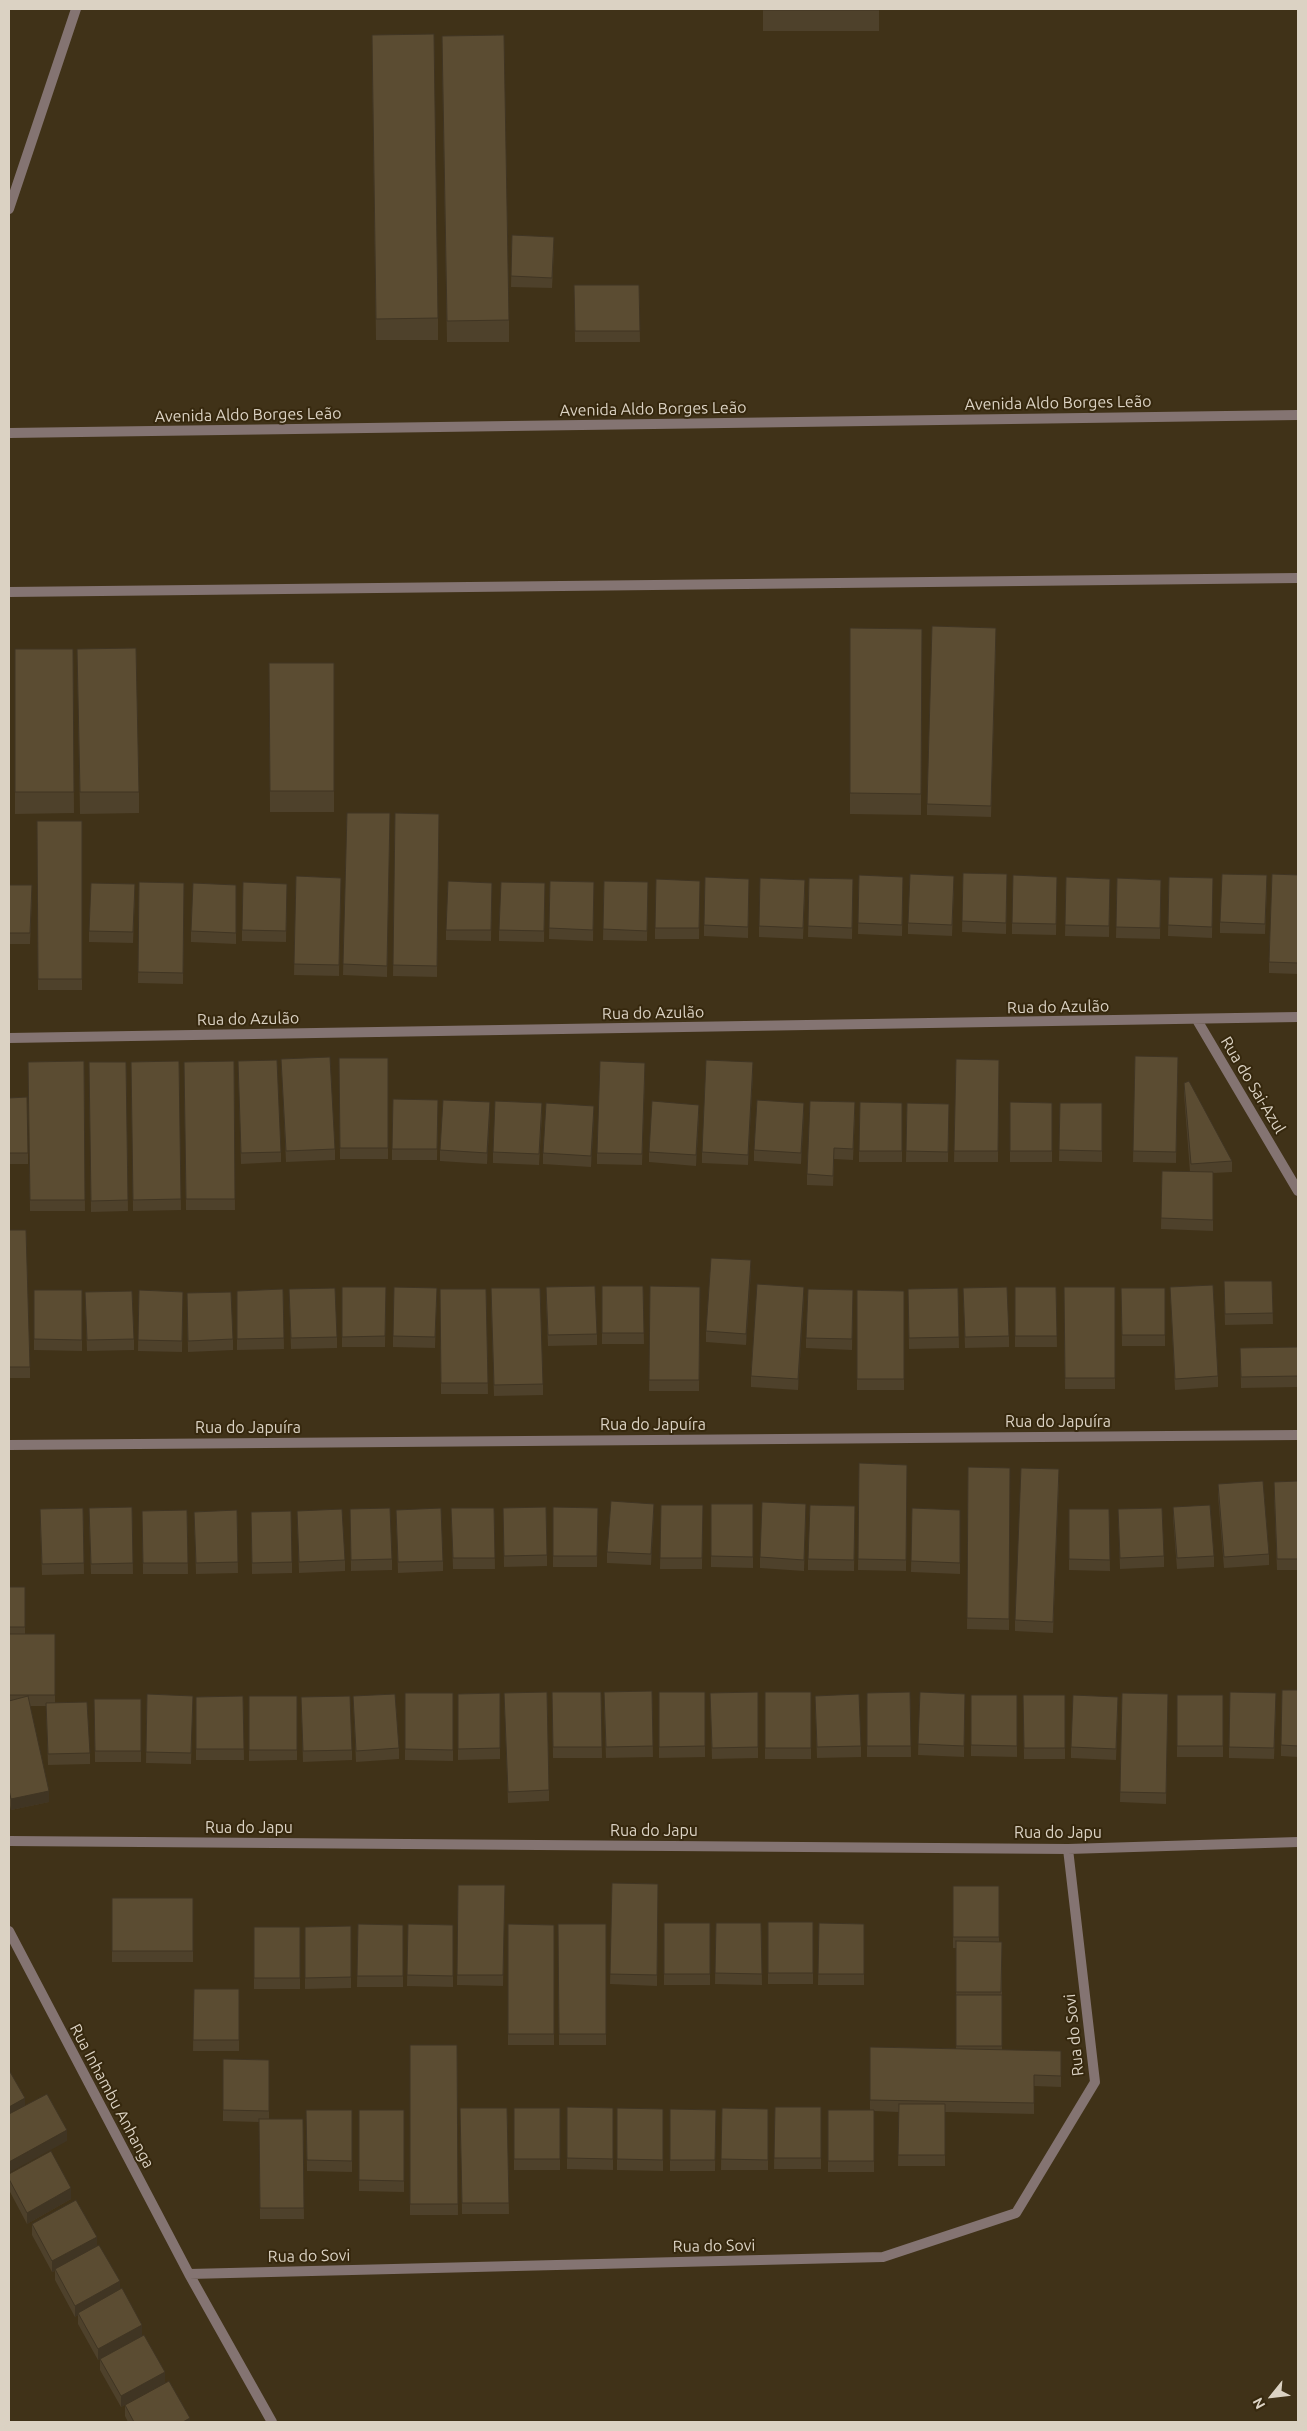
<!DOCTYPE html>
<html>
<head>
<meta charset="utf-8">
<style>
	body { margin:0 }
	#map { position:relative; width:1307px; height:2431px; overflow:hidden; background:#403218; font-family:Ubuntu,sans-serif }
	canvas { display:block }
	.frame { position:absolute; inset:0; border:10px solid #dbd2c3; pointer-events:none }
	.north { position:absolute; left:1247px; top:2371px; width:50px; height:50px; -webkit-text-stroke:4px #36280e; paint-order:stroke; rotate:241deg; font-size:14px; font-weight:700; line-height:20px; text-align:center; color:#dbd2c3 }
	.north::after { content:''; display:block; margin:auto; width:18px; height:22px; background:#dbd2c3; clip-path:polygon(50% 0,100% 100%,50% 72%,0 100%) }
</style>
</head>
<body>
<div id="map">
<canvas width="1307" height="2431"></canvas>
<div class="frame"></div>
<div class="north">N</div>
</div>
<script>
const context = document.querySelector('canvas').getContext('2d');
context.lineJoin = 'round';
const toPath = rows => new Path2D(rows.map(r => 'M' + r).join(''));
function strokePath(path, color, width, dash) { context.strokeStyle = color; context.lineWidth = width; context.lineCap = dash ? 'butt' : 'round'; context.setLineDash(dash || []); context.stroke(path); }
function fillPath(path, color) { context.fillStyle = color; context.fill(path, 'evenodd'); }
function label(font, color, halo, rows, align = 'center') {
  context.font = font + ' Ubuntu,sans-serif'; context.lineWidth = 4; context.setLineDash([]); context.textBaseline = 'middle'; context.strokeStyle = halo; context.fillStyle = color; for (const [text, x, y, turn = 0] of rows) {
    context.save(); context.translate(x, y); context.rotate((+turn || 0) * Math.PI / 180); context.textAlign = isNaN(turn) ? turn : align; if (halo) context.strokeText(text, 0, 0); context.fillText(text, 0, 0); context.restore();
  }
}
strokePath(toPath([
	[9,209,76,9],
	[1197,1020,1298,1191],
	[9,1038,1298,1017],
	[9,1445,1298,1435],
	[9,1841,1068,1849,1298,1842],
	[9,1931,189,2274,272,2422],
	[189,2274,883,2257,1016,2213,1095,2082,1068,1849]
]), '#847472', 10);
strokePath(toPath([
	[9,433,1298,415],
	[9,592,1298,578]
]), '#847472', 10);
fillPath(toPath([
	[763,9,879,9,879,31,763,31],
	[372,56,438,318,438,340,376,340],
	[442,57,509,320,509,342,447,342],
	[512,235,554,248,552,288,511,287],
	[574,285,639,285,640,342,575,342],
	[850,628,922,629,921,815,850,814],
	[996,639,991,817,927,815,927,804],
	[15,649,73,649,74,813,15,814],
	[77,649,139,792,139,813,80,814],
	[269,663,334,663,334,812,270,812],
	[347,813,390,813,387,977,343,975],
	[395,813,439,814,437,977,393,976],
	[37,821,82,821,82,990,38,990],
	[963,873,1007,874,1006,934,962,932],
	[859,875,903,888,902,936,858,934],
	[1298,875,1298,974,1269,973,1269,962],
	[296,876,341,878,339,976,294,975],
	[1057,877,1056,935,1012,934,1012,923],
	[1066,877,1110,879,1109,937,1065,936],
	[1169,877,1213,878,1212,938,1168,936],
	[809,878,853,890,852,939,808,937],
	[1117,878,1161,880,1160,939,1116,938],
	[749,879,748,938,704,936,704,925],
	[550,881,594,882,593,941,549,939],
	[604,881,648,893,647,941,603,940],
	[700,881,699,939,655,939,655,928],
	[139,882,184,883,183,984,138,983],
	[492,883,491,941,446,940,446,930],
	[545,883,544,942,499,941,499,930],
	[287,884,286,942,242,941,242,930],
	[9,885,32,896,30,944,9,944],
	[236,885,236,944,191,942,191,931],
	[1267,886,1265,934,1220,933,1220,922],
	[954,887,952,936,908,934,908,923],
	[805,891,803,939,759,937,759,926],
	[135,894,133,943,89,942,89,931],
	[1135,1056,1178,1057,1176,1163,1133,1162],
	[339,1058,388,1058,388,1159,340,1159],
	[281,1059,335,1149,335,1160,286,1162],
	[956,1059,999,1060,998,1162,954,1162],
	[84,1061,85,1211,30,1211,28,1062],
	[179,1061,181,1210,133,1211,131,1062],
	[234,1061,235,1210,186,1210,184,1062],
	[238,1061,281,1152,281,1162,241,1164],
	[89,1062,126,1062,128,1211,91,1212],
	[753,1073,748,1165,702,1163,702,1152],
	[645,1074,642,1165,597,1164,597,1153],
	[1184,1083,1232,1161,1232,1172,1213,1173,1213,1231,1161,1229,1162,1171,1190,1172,1184,1094],
	[9,1098,28,1153,28,1164,9,1164],
	[438,1100,437,1160,392,1160,392,1149],
	[1010,1102,1052,1103,1052,1162,1010,1162],
	[902,1103,902,1162,859,1162,859,1151],
	[907,1103,949,1104,948,1162,906,1162],
	[1060,1103,1102,1103,1102,1162,1059,1161],
	[490,1113,487,1164,440,1161,440,1150],
	[855,1113,853,1160,834,1159,833,1186,807,1185,807,1174],
	[542,1114,539,1165,493,1163,493,1152],
	[804,1114,801,1164,754,1161,754,1150],
	[699,1116,696,1166,649,1162,649,1152],
	[594,1117,591,1167,543,1164,543,1153],
	[9,1230,30,1367,30,1378,9,1378],
	[751,1271,746,1345,706,1342,706,1331],
	[1272,1281,1273,1324,1225,1325,1224,1292],
	[602,1286,643,1286,644,1344,602,1344],
	[650,1286,700,1287,699,1391,649,1391],
	[342,1287,386,1287,385,1347,342,1347],
	[1015,1287,1056,1287,1057,1347,1015,1347],
	[1064,1287,1115,1287,1115,1389,1065,1389],
	[1170,1287,1218,1376,1218,1387,1175,1390],
	[437,1288,435,1348,393,1347,393,1336],
	[958,1288,959,1348,909,1349,908,1289],
	[963,1288,1009,1336,1009,1347,965,1348],
	[1121,1288,1165,1288,1165,1346,1122,1346],
	[283,1289,284,1349,237,1350,237,1291],
	[289,1289,337,1337,337,1348,291,1349],
	[440,1289,486,1289,488,1394,441,1394],
	[34,1290,82,1290,82,1351,34,1350],
	[139,1290,183,1292,182,1352,138,1351],
	[853,1290,852,1350,806,1348,806,1338],
	[857,1290,904,1291,904,1390,857,1390],
	[85,1292,134,1339,134,1350,87,1351],
	[546,1298,597,1334,597,1345,548,1346],
	[804,1298,798,1390,751,1387,751,1376],
	[491,1299,543,1384,543,1395,494,1396],
	[187,1304,233,1339,233,1350,188,1352],
	[1298,1347,1298,1387,1241,1388,1240,1348],
	[859,1463,907,1465,906,1571,858,1570],
	[968,1467,1010,1468,1009,1630,967,1629],
	[1059,1480,1053,1633,1015,1631,1015,1620],
	[1298,1481,1298,1570,1277,1570,1274,1493],
	[1218,1484,1269,1554,1269,1565,1224,1568,1218,1495],
	[711,1504,753,1504,753,1568,711,1567],
	[661,1505,703,1505,702,1569,660,1569],
	[132,1507,133,1574,91,1574,89,1519],
	[553,1507,598,1508,597,1567,553,1567],
	[1173,1507,1214,1556,1214,1567,1177,1569,1173,1518],
	[83,1508,84,1574,42,1575,40,1520],
	[451,1508,494,1508,495,1569,453,1569],
	[503,1508,547,1555,547,1566,504,1567],
	[912,1508,960,1510,960,1574,911,1572],
	[350,1509,392,1559,392,1570,351,1571],
	[1069,1509,1109,1509,1110,1571,1069,1570],
	[1118,1509,1164,1556,1164,1567,1120,1569],
	[187,1510,188,1574,143,1574,142,1511],
	[237,1510,238,1573,196,1574,194,1512],
	[396,1510,443,1561,443,1571,398,1573],
	[297,1511,345,1560,345,1571,299,1573],
	[251,1512,292,1562,292,1573,252,1574],
	[654,1515,651,1565,607,1563,607,1552],
	[806,1515,804,1571,760,1568,760,1557],
	[855,1517,854,1571,808,1570,808,1559],
	[9,1587,25,1587,25,1634,55,1634,55,1703,90,1753,90,1764,48,1765,46,1706,30,1706,49,1802,11,1810,9,1801],
	[1298,1690,1298,1757,1281,1756,1281,1745],
	[652,1691,653,1757,606,1758,604,1703],
	[552,1692,601,1692,602,1758,553,1758],
	[659,1692,705,1692,705,1757,659,1758],
	[758,1692,758,1758,712,1759,710,1693],
	[765,1692,811,1692,811,1759,765,1759],
	[910,1692,911,1757,867,1757,867,1693],
	[920,1692,965,1694,964,1757,918,1755],
	[405,1693,453,1693,453,1761,405,1760],
	[500,1693,500,1759,458,1760,458,1694],
	[504,1693,549,1790,549,1801,508,1803],
	[1122,1693,1168,1694,1166,1804,1120,1802],
	[147,1694,193,1696,191,1764,146,1763],
	[971,1695,1017,1695,1017,1757,971,1756],
	[1023,1695,1065,1695,1065,1759,1024,1759],
	[1177,1695,1223,1695,1223,1757,1177,1757],
	[243,1696,244,1760,196,1760,196,1697],
	[249,1696,297,1696,297,1760,249,1761],
	[353,1696,399,1748,399,1759,356,1762],
	[815,1696,861,1746,861,1757,817,1758],
	[301,1697,352,1750,352,1760,303,1762],
	[94,1699,141,1699,141,1762,95,1762],
	[1276,1704,1274,1759,1229,1758,1229,1747],
	[1118,1708,1116,1760,1071,1758,1071,1747],
	[612,1883,658,1884,657,1986,610,1984],
	[458,1885,505,1885,503,1986,457,1985],
	[953,1886,999,1886,999,1942,1002,1942,1002,2050,1061,2051,1061,2087,1034,2086,1034,2114,945,2112,945,2166,898,2166,899,2112,874,2111,874,2172,828,2172,828,2110,870,2110,870,2047,956,2049,956,1948,953,1948],
	[112,1898,193,1898,193,1962,112,1962],
	[768,1922,813,1922,813,1984,768,1984],
	[664,1923,710,1923,710,1985,664,1985],
	[716,1923,761,1923,762,1985,715,1984],
	[819,1923,864,1924,864,1985,818,1985],
	[358,1924,403,1925,403,1987,357,1987],
	[408,1924,453,1925,453,1987,407,1986],
	[508,1924,554,1925,554,2045,508,2045],
	[558,1924,606,1924,606,2045,559,2045],
	[351,1926,351,1988,305,1989,305,1927],
	[254,1927,300,1927,300,1989,254,1989],
	[194,1989,239,1989,239,2051,193,2051],
	[410,2045,457,2045,458,2215,410,2215],
	[223,2059,269,2060,269,2119,303,2119,304,2219,260,2219,259,2122,223,2121],
	[567,2107,613,2108,613,2170,567,2169],
	[775,2107,821,2107,821,2169,774,2169],
	[460,2108,507,2108,509,2214,462,2214],
	[514,2108,560,2108,560,2170,514,2170],
	[617,2108,663,2109,663,2171,617,2170],
	[722,2108,768,2109,768,2170,721,2170],
	[670,2109,716,2110,715,2171,670,2171],
	[306,2110,352,2110,352,2172,307,2171],
	[359,2110,404,2110,404,2192,359,2191],
	[9,2174,71,2199,27,2224,9,2190],
	[32,2224,97,2246,120,2290,165,2383,121,2407,100,2370,100,2359,98,2360,78,2324,78,2315,75,2317,55,2280,55,2271,52,2272,32,2235],
	[125,2405,190,2422,128,2422,125,2416]
]), '#4e412b');
fillPath(toPath([
	[753,1062,753,1073,748,1165,748,1155],
	[490,1102,490,1113,487,1164,487,1153],
	[804,1103,804,1114,801,1164,801,1153],
	[699,1105,699,1116,696,1166,696,1155],
	[594,1106,594,1117,591,1167,591,1156],
	[751,1260,751,1271,746,1345,746,1334],
	[804,1287,804,1298,798,1390,798,1379],
	[654,1504,654,1515,651,1565,651,1554],
	[806,1504,806,1515,804,1571,804,1560],
	[49,1791,49,1802,11,1810,11,1799],
	[25,2098,25,2109,9,2118,9,2107],
	[67,2130,67,2141,9,2173,9,2162],
	[71,2188,71,2199,27,2224,27,2213],
	[97,2237,97,2248,55,2269,55,2271,52,2272,52,2261],
	[120,2281,120,2292,78,2313,78,2315,75,2317,75,2306],
	[142,2325,142,2336,98,2360,98,2349],
	[165,2372,165,2383,121,2407,121,2396],
	[190,2418,190,2422,183,2422]
]), '#403523');
const building = toPath([
	[763,9,879,9,879,10,763,10,763,9],
	[434,34,438,318,376,319,372,35,434,34],
	[504,35,509,320,447,321,442,36,504,35],
	[512,235,554,237,552,278,511,276,512,235],
	[574,285,639,285,640,331,575,331,574,285],
	[932,626,996,628,991,806,927,804,932,626],
	[850,628,922,629,921,794,850,793,850,628],
	[136,648,139,792,80,792,77,649,136,648],
	[15,649,73,649,74,792,15,792,15,649],
	[269,663,334,663,334,791,270,791,269,663],
	[347,813,390,813,387,966,343,964,347,813],
	[395,813,439,814,437,966,393,965,395,813],
	[37,821,82,821,82,979,38,979,37,821],
	[963,873,1007,874,1006,923,962,921,963,873],
	[910,874,954,876,952,925,908,923,910,874],
	[1222,874,1267,875,1265,924,1220,922,1222,874],
	[1272,874,1298,875,1298,963,1269,962,1272,874],
	[859,875,903,877,902,925,858,923,859,875],
	[1013,875,1057,877,1056,924,1012,923,1013,875],
	[296,876,341,878,339,965,294,964,296,876],
	[705,877,749,879,748,927,704,925,705,877],
	[1066,877,1110,879,1109,926,1065,925,1066,877],
	[1169,877,1213,878,1212,927,1168,925,1169,877],
	[760,878,805,880,803,928,759,926,760,878],
	[809,878,853,879,852,928,808,926,809,878],
	[1117,878,1161,880,1160,928,1116,927,1117,878],
	[656,879,700,881,699,928,655,928,656,879],
	[448,881,492,883,491,930,446,930,448,881],
	[550,881,594,882,593,930,549,928,550,881],
	[604,881,648,882,647,931,603,929,604,881],
	[139,882,184,883,183,973,138,972,139,882],
	[243,882,287,884,286,931,242,930,243,882],
	[501,882,545,883,544,931,499,930,501,882],
	[91,883,135,884,133,932,89,931,91,883],
	[193,883,236,885,236,933,191,931,193,883],
	[9,885,32,885,30,933,9,933,9,885],
	[1135,1056,1178,1057,1176,1152,1133,1151,1135,1056],
	[330,1057,335,1149,286,1151,281,1059,330,1057],
	[339,1058,388,1058,388,1148,340,1148,339,1058],
	[956,1059,999,1060,998,1151,954,1151,956,1059],
	[277,1060,281,1152,241,1153,238,1061,277,1060],
	[706,1060,753,1062,748,1155,702,1152,706,1060],
	[84,1061,85,1200,30,1200,28,1062,84,1061],
	[179,1061,181,1199,133,1200,131,1062,179,1061],
	[234,1061,235,1199,186,1199,184,1062,234,1061],
	[600,1061,645,1063,642,1154,597,1153,600,1061],
	[89,1062,126,1062,128,1200,91,1201,89,1062],
	[1189,1081,1232,1161,1191,1164,1184,1083,1189,1081],
	[27,1097,28,1153,9,1153,9,1098,27,1097],
	[393,1099,438,1100,437,1149,392,1149,393,1099],
	[443,1100,490,1102,487,1153,440,1150,443,1100],
	[757,1100,804,1103,801,1153,754,1150,757,1100],
	[495,1101,542,1103,539,1154,493,1152,495,1101],
	[652,1101,699,1105,696,1155,649,1152,652,1101],
	[810,1101,855,1102,853,1149,834,1148,833,1176,807,1174,810,1101],
	[860,1102,902,1103,902,1151,859,1151,860,1102],
	[1010,1102,1052,1103,1052,1151,1010,1151,1010,1102],
	[546,1103,594,1106,591,1156,543,1153,546,1103],
	[907,1103,949,1104,948,1152,906,1151,907,1103],
	[1060,1103,1102,1103,1102,1151,1059,1150,1060,1103],
	[1162,1171,1213,1172,1213,1220,1161,1218,1162,1171],
	[9,1230,26,1230,30,1367,9,1367,9,1230],
	[711,1258,751,1260,746,1334,706,1331,711,1258],
	[1224,1281,1272,1281,1273,1313,1225,1314,1224,1281],
	[757,1284,804,1287,798,1379,751,1376,757,1284],
	[1213,1285,1218,1376,1175,1379,1170,1287,1213,1285],
	[595,1286,597,1334,548,1335,546,1287,595,1286],
	[602,1286,643,1286,644,1333,602,1333,602,1286],
	[650,1286,700,1287,699,1380,649,1380,650,1286],
	[342,1287,386,1287,385,1336,342,1337,342,1287],
	[394,1287,437,1288,435,1337,393,1336,394,1287],
	[1007,1287,1009,1336,965,1337,963,1288,1007,1287],
	[1015,1287,1056,1287,1057,1336,1015,1336,1015,1287],
	[1064,1287,1115,1287,1115,1378,1065,1378,1064,1287],
	[335,1288,337,1337,291,1338,289,1289,335,1288],
	[491,1288,540,1288,543,1384,494,1385,491,1288],
	[958,1288,959,1337,909,1338,908,1289,958,1288],
	[1121,1288,1165,1288,1165,1335,1122,1335,1121,1288],
	[283,1289,284,1338,237,1339,237,1291,283,1289],
	[440,1289,486,1289,488,1383,441,1383,440,1289],
	[808,1289,853,1290,852,1339,806,1338,808,1289],
	[34,1290,82,1290,82,1340,34,1339,34,1290],
	[139,1290,183,1292,182,1341,138,1340,139,1290],
	[857,1290,904,1291,904,1379,857,1379,857,1290],
	[132,1291,134,1339,87,1340,85,1292,132,1291],
	[231,1292,233,1339,188,1341,187,1293,231,1292],
	[1298,1347,1298,1376,1241,1377,1240,1348,1298,1347],
	[859,1463,907,1465,906,1560,858,1559,859,1463],
	[968,1467,1010,1468,1009,1619,967,1618,968,1467],
	[1021,1468,1059,1469,1053,1622,1015,1620,1021,1468],
	[1263,1481,1269,1554,1224,1557,1218,1484,1263,1481],
	[1298,1481,1298,1559,1277,1559,1274,1482,1298,1481],
	[611,1501,654,1504,651,1554,607,1552,611,1501],
	[762,1502,806,1504,804,1560,760,1557,762,1502],
	[711,1504,753,1504,753,1557,711,1556,711,1504],
	[661,1505,703,1505,702,1558,660,1558,661,1505],
	[810,1505,855,1506,854,1560,808,1559,810,1505],
	[1210,1505,1214,1556,1177,1558,1173,1507,1210,1505],
	[132,1507,133,1563,91,1564,89,1508,132,1507],
	[546,1507,547,1555,504,1556,503,1508,546,1507],
	[553,1507,598,1508,597,1556,553,1556,553,1507],
	[83,1508,84,1563,42,1564,40,1509,83,1508],
	[390,1508,392,1559,351,1560,350,1509,390,1508],
	[441,1508,443,1561,398,1562,396,1510,441,1508],
	[451,1508,494,1508,495,1558,453,1558,451,1508],
	[912,1508,960,1510,960,1563,911,1561,912,1508],
	[1162,1508,1164,1556,1120,1558,1118,1509,1162,1508],
	[342,1509,345,1560,299,1562,297,1511,342,1509],
	[1069,1509,1109,1509,1110,1560,1069,1559,1069,1509],
	[187,1510,188,1563,143,1563,142,1511,187,1510],
	[237,1510,238,1562,196,1563,194,1512,237,1510],
	[291,1511,292,1562,252,1563,251,1512,291,1511],
	[9,1587,25,1587,25,1627,9,1627,9,1587],
	[9,1634,55,1634,55,1695,9,1695,9,1634],
	[1282,1690,1298,1690,1298,1746,1281,1745,1282,1690],
	[652,1691,653,1746,606,1747,604,1692,652,1691],
	[547,1692,549,1790,508,1792,504,1693,547,1692],
	[552,1692,601,1692,602,1747,553,1747,552,1692],
	[659,1692,705,1692,705,1746,659,1747,659,1692],
	[758,1692,758,1747,712,1748,710,1693,758,1692],
	[765,1692,811,1692,811,1748,765,1748,765,1692],
	[910,1692,911,1746,867,1746,867,1693,910,1692],
	[920,1692,965,1694,964,1746,918,1744,920,1692],
	[1230,1692,1276,1693,1274,1748,1229,1747,1230,1692],
	[405,1693,453,1693,453,1750,405,1749,405,1693],
	[500,1693,500,1748,458,1749,458,1694,500,1693],
	[1122,1693,1168,1694,1166,1793,1120,1792,1122,1693],
	[147,1694,193,1696,191,1753,146,1752,147,1694],
	[395,1694,399,1748,356,1751,353,1696,395,1694],
	[859,1694,861,1746,817,1747,815,1696,859,1694],
	[971,1695,1017,1695,1017,1746,971,1745,971,1695],
	[1023,1695,1065,1695,1065,1748,1024,1748,1023,1695],
	[1073,1695,1118,1697,1116,1749,1071,1747,1073,1695],
	[1177,1695,1223,1695,1223,1746,1177,1746,1177,1695],
	[28,1696,49,1791,11,1799,9,1790,9,1701,28,1696],
	[243,1696,244,1749,196,1749,196,1697,243,1696],
	[249,1696,297,1696,297,1750,249,1750,249,1696],
	[350,1696,352,1750,303,1751,301,1697,350,1696],
	[94,1699,141,1699,141,1751,95,1751,94,1699],
	[87,1702,90,1753,48,1754,46,1703,87,1702],
	[612,1883,658,1884,657,1975,610,1974,612,1883],
	[458,1885,505,1885,503,1975,457,1975,458,1885],
	[953,1886,999,1886,999,1937,953,1937,953,1886],
	[112,1898,193,1898,193,1951,112,1951,112,1898],
	[768,1922,813,1922,813,1973,768,1973,768,1922],
	[664,1923,710,1923,710,1974,664,1974,664,1923],
	[716,1923,761,1923,762,1974,715,1973,716,1923],
	[819,1923,864,1924,864,1974,818,1974,819,1923],
	[358,1924,403,1925,403,1976,357,1976,358,1924],
	[408,1924,453,1925,453,1976,407,1975,408,1924],
	[508,1924,554,1925,554,2034,508,2034,508,1924],
	[558,1924,606,1924,606,2034,559,2034,558,1924],
	[351,1926,351,1977,305,1978,305,1927,351,1926],
	[254,1927,300,1927,300,1978,254,1978,254,1927],
	[956,1941,1002,1942,1001,1992,956,1992,956,1941],
	[194,1989,239,1989,239,2040,193,2040,194,1989],
	[956,1995,1002,1995,1002,2046,956,2046,956,1995],
	[410,2045,457,2045,458,2204,410,2204,410,2045],
	[870,2047,1061,2051,1061,2076,1034,2075,1034,2103,870,2100,870,2047],
	[223,2059,269,2060,269,2111,223,2110,223,2059],
	[9,2070,25,2098,9,2107,9,2070],
	[47,2094,67,2130,9,2162,9,2114,47,2094],
	[899,2104,945,2104,945,2155,898,2155,899,2104],
	[567,2107,613,2108,613,2159,567,2158,567,2107],
	[775,2107,821,2107,821,2158,774,2158,775,2107],
	[460,2108,507,2108,509,2203,462,2203,460,2108],
	[514,2108,560,2108,560,2159,514,2159,514,2108],
	[617,2108,663,2109,663,2160,617,2159,617,2108],
	[722,2108,768,2109,768,2160,721,2159,722,2108],
	[670,2109,716,2110,715,2160,670,2160,670,2109],
	[306,2110,352,2110,352,2161,307,2160,306,2110],
	[359,2110,404,2110,404,2181,359,2180,359,2110],
	[828,2110,874,2110,874,2161,828,2161,828,2110],
	[259,2119,303,2119,304,2208,260,2208,259,2119],
	[51,2151,71,2188,27,2213,9,2179,9,2174,51,2151],
	[76,2200,97,2237,52,2261,32,2224,76,2200],
	[99,2245,120,2281,75,2306,55,2269,99,2245],
	[122,2288,142,2325,98,2349,78,2313,122,2288],
	[144,2335,165,2372,121,2396,100,2359,144,2335],
	[169,2381,190,2418,183,2422,134,2422,125,2405,169,2381]
]);
fillPath(building, '#5b4c32');
strokePath(building, '#403523', 1);
label('16px', '#dbd2c3', '#36280e', [
	["Avenida Aldo Borges Leão",1058,403,-1],
	["Avenida Aldo Borges Leão",653,409,-1],
	["Avenida Aldo Borges Leão",248,415,-1],
	["Rua do Azulão",1058,1007,-1],
	["Rua do Azulão",653,1013,-1],
	["Rua do Azulão",248,1019,-1],
	["Rua do Sai-Azul",1253,1085,59],
	["Rua do Japuíra",1058,1422],
	["Rua do Japuíra",653,1425],
	["Rua do Japuíra",248,1428],
	["Rua do Japu",249,1828],
	["Rua do Japu",654,1831],
	["Rua do Japu",1058,1833],
	["Rua do Sovi",1074,2035,-96],
	["Rua Inhambu Anhanga",112,2096,62],
	["Rua do Sovi",714,2246,-1],
	["Rua do Sovi",309,2256,-1]
]);
</script>
</body>
</html>
